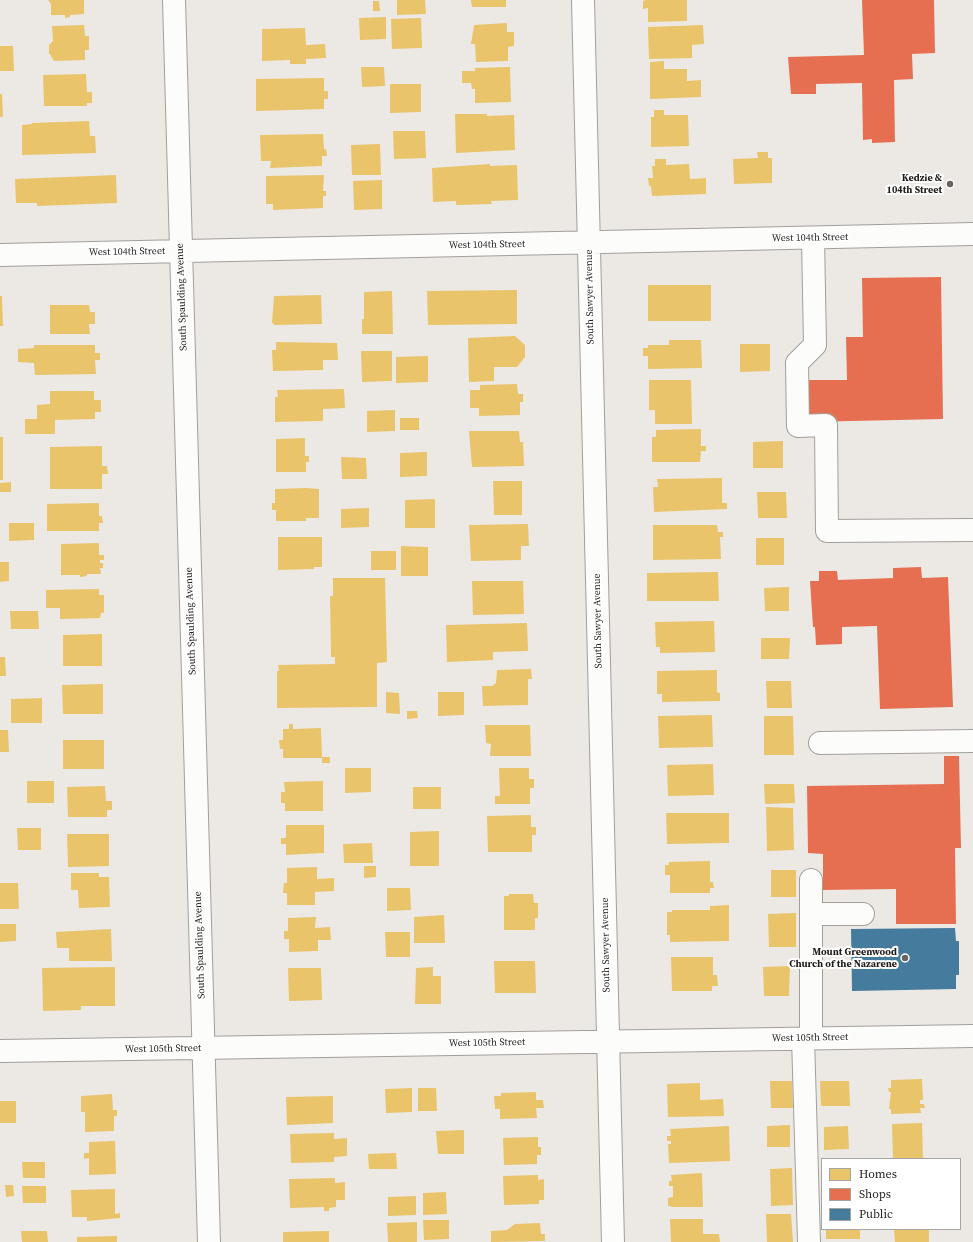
<!DOCTYPE html>
<html>
<head>
<meta charset="utf-8">
<style>
	body { margin:0 }
	#map { position:relative; width:973px; height:1242px; overflow:hidden; background:#ece9e5; font-family:"Source Serif 4",serif }
	canvas { display:block }
	.legend { position:absolute; left:821px; top:1158px; width:140px; height:72px; box-sizing:border-box; background:#fff; border:1px solid #a5a5a3; margin:0; padding:5px 7px; list-style:none; font-size:12px; color:#1f1d1a }
	.legend li { display:flex; align-items:center; gap:8px; height:20px }
	.legend b { width:20px; border:1px solid #a5a5a3 }
</style>
</head>
<body>
<div id="map">
<canvas width="973" height="1242"></canvas>
<ul class="legend">
<li><b style="height:11px;background:#e9c46a"></b>Homes</li>
<li><b style="height:11px;background:#e76f51"></b>Shops</li>
<li><b style="height:11px;background:#457b9d"></b>Public</li>
</ul>
</div>
<script>
const context = document.querySelector('canvas').getContext('2d');
context.lineJoin = 'round';
function fillPath(path, color) { context.fillStyle = color; context.fill(path, 'evenodd'); }
const toPath = rows => new Path2D(rows.map(r => 'M' + r).join(''));
function strokePath(path, color, width, dash) { context.strokeStyle = color; context.lineWidth = width; context.lineCap = dash ? 'butt' : 'round'; context.setLineDash(dash || []); context.stroke(path); }
function label(font, color, halo, rows, align = 'center') {
  context.font = font + ' "Source Serif 4",serif'; context.lineWidth = 4; context.setLineDash([]); context.textBaseline = 'middle'; context.strokeStyle = halo; context.fillStyle = color; for (const [text, x, y, turn = 0] of rows) {
    context.save(); context.translate(x, y); context.rotate((+turn || 0) * Math.PI / 180); context.textAlign = isNaN(turn) ? turn : align; if (halo) context.strokeText(text, 0, 0); context.fillText(text, 0, 0); context.restore();
  }
}
fillPath(toPath([
	[48,0,84,0,84,14,70,15,70,17,65,18,65,15,51,15,51,4],
	[397,0,425,0,426,14,397,15],
	[471,0,506,0,506,7,472,7],
	[646,0,687,0,687,21,648,22,648,8,643,9,643,1],
	[373,1,379,1,380,11,373,11],
	[386,17,386,39,360,40,359,18],
	[421,18,422,48,392,49,391,19],
	[507,23,507,32,514,32,514,46,508,47,508,61,476,62,475,44,471,44,474,25],
	[84,25,85,36,89,36,89,50,85,50,85,60,54,61,49,53,49,45,53,41,52,26],
	[703,25,704,44,692,45,692,58,649,59,648,27],
	[305,28,306,45,325,44,326,58,306,59,306,64,290,64,290,60,262,61,262,29],
	[0,46,13,46,14,71,0,71],
	[664,61,664,69,687,69,687,81,701,80,701,97,650,99,650,62],
	[361,67,384,67,385,86,362,87],
	[510,67,511,102,475,103,475,89,472,89,471,83,462,83,462,71,475,71,475,68],
	[86,74,87,92,92,92,92,103,87,103,87,106,44,106,43,75],
	[324,78,324,91,328,91,328,99,324,99,324,109,256,111,256,79],
	[390,84,421,84,421,112,390,113],
	[0,94,2,94,3,117,0,117],
	[654,110,664,110,664,115,688,115,689,146,651,147,651,117,654,117],
	[455,114,487,114,487,116,514,115,515,150,456,153],
	[89,121,90,136,95,136,96,153,22,155,22,125,32,124,32,123],
	[393,131,425,131,426,158,394,159],
	[323,134,324,149,326,149,327,156,322,156,322,166,270,168,271,161,261,161,260,135],
	[380,144,381,175,352,175,351,145],
	[757,152,768,152,768,158,772,158,772,183,734,184,733,159,758,158],
	[655,159,666,159,666,165,689,164,690,179,706,178,706,194,652,196,651,186,649,186,648,178,653,178,652,166,655,166],
	[490,164,490,166,517,165,518,200,491,201,492,204,456,205,456,201,433,202,432,168],
	[116,175,117,203,37,206,37,203,16,203,15,179],
	[324,175,323,191,326,191,326,196,323,196,323,208,273,210,273,204,266,204,266,176],
	[382,180,382,209,354,210,353,181],
	[648,285,711,285,711,321,648,321],
	[517,290,517,324,428,325,427,291],
	[392,291,393,334,362,334,362,319,364,319,364,292],
	[321,295,322,324,274,325,274,324,272,323,274,296],
	[0,296,2,296,3,326,0,326],
	[50,305,89,305,90,312,95,312,95,324,89,324,90,334,50,334],
	[515,336,525,345,525,357,517,367,494,367,494,381,469,382,468,338],
	[669,340,701,340,702,368,648,369,648,356,643,356,643,348,648,348,648,345,669,345],
	[276,342,337,343,338,360,323,360,323,370,273,371,272,350,276,350],
	[740,344,770,344,770,371,740,372],
	[34,345,95,345,95,353,100,353,100,360,95,360,96,374,35,375,34,363,18,362,18,349,34,348],
	[361,351,392,351,392,381,362,382],
	[428,356,428,382,396,383,396,357],
	[649,380,691,380,692,424,655,424,655,410,649,410],
	[517,384,518,394,523,394,523,402,520,402,520,415,479,416,479,408,470,408,470,390,480,390,480,385],
	[344,389,345,408,323,409,323,421,275,422,275,397,278,397,277,390],
	[50,391,94,391,94,400,101,400,101,412,95,412,95,419,55,420,55,434,25,434,25,419,37,419,37,405,50,404],
	[395,410,395,431,367,432,367,411],
	[400,418,419,418,419,430,400,430],
	[701,429,701,446,706,446,706,451,701,451,700,462,652,462,652,437,656,437,656,430],
	[469,431,519,431,520,442,523,442,524,466,472,467],
	[0,437,3,437,3,480,0,480],
	[305,438,305,456,309,456,309,462,306,462,306,472,276,472,276,439],
	[783,441,783,468,753,468,753,442],
	[102,446,102,466,107,466,108,474,102,474,102,489,50,489,50,447],
	[427,452,427,476,400,477,400,453],
	[341,457,366,458,367,479,342,479],
	[722,478,722,503,727,503,727,509,654,512,653,487,658,487,657,479],
	[493,481,522,481,522,515,494,515],
	[11,482,11,492,0,492,0,483],
	[306,488,319,489,319,518,306,518,306,521,276,521,276,510,272,510,272,503,275,503,275,489],
	[757,492,786,492,787,518,758,518],
	[435,499,435,528,405,528,405,500],
	[99,503,99,516,102,516,103,523,99,523,99,531,47,531,47,504],
	[369,508,369,527,341,528,341,509],
	[9,523,34,523,34,540,9,541],
	[528,524,529,546,521,546,521,560,471,561,469,525],
	[653,525,717,525,718,532,723,532,723,537,720,537,721,559,653,560],
	[278,537,322,537,322,567,314,567,314,569,278,570],
	[756,538,784,538,784,565,756,565],
	[99,543,99,555,104,555,104,560,100,560,100,563,103,563,103,568,100,568,101,574,87,574,87,576,80,577,80,575,61,575,61,544],
	[401,546,428,547,428,576,401,576],
	[371,551,396,551,396,570,371,570],
	[0,562,9,562,9,581,0,582],
	[718,572,719,601,647,601,647,573],
	[333,578,385,578,387,662,377,663,377,707,277,708,277,671,279,671,278,665,335,664,335,657,331,657,330,596,333,596],
	[472,581,523,581,524,614,473,615],
	[789,587,789,611,765,611,764,588],
	[99,589,99,595,104,595,104,613,101,613,100,618,60,619,60,608,46,608,46,590],
	[10,611,38,611,39,629,11,629],
	[714,621,715,652,660,653,660,647,656,647,655,622],
	[527,623,528,651,493,652,493,660,447,662,446,625],
	[102,634,102,666,63,666,63,635],
	[761,638,790,638,789,659,761,659],
	[0,657,5,657,6,676,0,676],
	[531,669,532,679,528,679,528,705,483,706,482,686,492,686,496,683,497,670],
	[717,670,717,692,720,693,720,701,662,702,662,694,657,694,657,671],
	[766,681,791,681,792,708,767,708],
	[103,684,103,714,63,714,62,685],
	[386,692,399,693,400,714,386,713],
	[438,692,464,692,464,715,438,716],
	[42,698,42,723,11,723,11,699],
	[407,711,417,711,418,718,407,719],
	[712,715,713,747,659,748,658,716],
	[764,716,793,716,794,755,764,755],
	[289,724,293,724,293,729,321,728,322,757,330,757,330,763,322,763,322,758,283,758,283,749,280,749,279,740,283,740,283,729,289,729],
	[485,725,530,725,531,756,490,756,491,744,486,743],
	[0,730,8,730,9,752,0,752],
	[63,740,104,740,104,769,63,769],
	[713,764,714,795,668,796,667,765],
	[345,768,371,768,371,792,345,793],
	[499,768,529,768,529,779,534,779,534,788,530,788,530,804,495,804,495,796,500,796],
	[27,781,54,781,54,803,27,803],
	[323,781,323,811,285,811,285,803,281,803,281,792,285,792,284,782],
	[764,784,794,784,795,803,765,804],
	[105,786,106,801,112,801,112,810,107,810,107,817,68,817,67,787],
	[413,787,441,787,441,809,413,809],
	[766,807,793,808,794,850,767,851],
	[666,813,729,813,729,843,667,844],
	[531,815,531,827,536,827,536,835,532,835,532,852,488,852,487,816],
	[286,825,324,825,324,853,286,855,286,844,281,844,281,838,286,838],
	[17,828,41,828,41,850,18,850],
	[439,831,439,866,410,866,410,832],
	[67,834,109,834,109,866,68,867],
	[372,843,373,863,344,863,343,844],
	[710,861,710,882,713,882,714,888,710,888,710,893,670,893,670,875,665,875,665,865,669,865,669,862],
	[364,866,376,866,376,877,364,878],
	[317,867,317,879,334,878,334,891,315,892,315,905,287,905,287,893,283,893,284,883,287,883,287,868],
	[771,870,796,870,796,897,771,897],
	[71,873,99,873,99,877,109,877,110,907,79,908,78,890,71,890],
	[0,883,18,883,19,909,0,909],
	[387,888,410,888,411,910,387,911],
	[509,894,533,894,534,903,538,903,538,918,535,918,535,930,504,930,504,896,509,896],
	[729,905,729,941,670,942,670,935,667,935,667,912,672,912,672,910,710,910,710,906],
	[796,913,796,947,769,947,768,914],
	[444,915,445,943,414,943,414,917],
	[316,917,315,928,330,927,331,940,318,940,318,951,289,952,289,939,284,939,284,931,288,931,288,918],
	[0,924,16,924,16,941,0,942],
	[111,929,112,961,69,961,69,948,57,948,56,932],
	[385,932,410,932,410,957,386,957],
	[671,957,713,957,713,975,717,975,718,986,712,986,712,991,672,991],
	[494,961,535,961,536,993,495,993],
	[790,966,789,996,764,996,763,967],
	[115,967,115,1006,81,1006,81,1010,43,1011,42,968],
	[433,967,433,976,441,976,441,1004,415,1004,416,968],
	[288,968,321,968,322,1000,289,1001],
	[922,1079,923,1100,920,1100,920,1104,924,1104,925,1108,920,1108,921,1113,891,1114,891,1109,889,1109,891,1092,889,1092,888,1088,891,1088,891,1080],
	[770,1081,792,1081,793,1108,771,1108],
	[820,1081,849,1081,850,1106,821,1106],
	[700,1083,700,1100,723,1099,724,1116,668,1117,667,1084],
	[412,1088,412,1112,386,1113,385,1089],
	[418,1088,436,1088,437,1111,418,1111],
	[536,1092,536,1100,543,1100,544,1108,536,1108,537,1118,500,1119,500,1109,495,1109,494,1096,501,1096,501,1093],
	[112,1094,113,1110,117,1110,117,1116,114,1116,114,1131,85,1132,85,1112,81,1112,81,1096],
	[333,1096,333,1123,287,1125,286,1097],
	[0,1101,16,1101,16,1123,0,1123],
	[922,1123,923,1159,893,1159,892,1124],
	[790,1125,790,1147,767,1147,767,1126],
	[729,1126,730,1161,669,1163,668,1144,671,1144,671,1141,667,1141,667,1136,671,1136,670,1129],
	[848,1126,849,1149,824,1150,824,1127],
	[464,1130,464,1154,438,1154,436,1131],
	[334,1133,334,1139,347,1138,347,1156,334,1157,334,1162,291,1163,290,1134],
	[538,1137,538,1147,541,1147,541,1155,537,1155,537,1164,504,1165,503,1138],
	[115,1141,116,1174,89,1175,89,1158,84,1159,84,1153,89,1153,89,1142],
	[396,1153,397,1169,369,1169,368,1154],
	[22,1162,45,1162,45,1178,23,1178],
	[792,1168,793,1205,771,1206,770,1169],
	[702,1173,703,1207,671,1207,671,1206,668,1206,668,1198,673,1197,673,1186,669,1186,669,1181,672,1181,671,1175],
	[538,1175,538,1180,544,1179,544,1200,539,1200,539,1204,504,1205,503,1176],
	[335,1178,335,1183,345,1182,345,1200,336,1200,336,1207,329,1208,329,1211,324,1211,324,1207,290,1208,289,1179],
	[5,1185,13,1185,14,1196,6,1197],
	[22,1186,46,1186,46,1203,23,1203],
	[115,1189,115,1214,120,1213,120,1218,87,1221,87,1217,72,1217,71,1190],
	[446,1192,447,1214,423,1215,423,1193],
	[416,1196,416,1215,388,1216,388,1197],
	[766,1214,791,1214,793,1242,767,1242],
	[670,1219,703,1219,703,1234,719,1234,720,1242,671,1242],
	[423,1220,449,1220,449,1239,424,1240],
	[417,1222,417,1242,388,1242,387,1223],
	[540,1223,541,1234,545,1234,545,1241,491,1242,491,1231,507,1230,515,1224],
	[826,1229,860,1229,860,1239,826,1239],
	[894,1229,929,1229,929,1242,895,1242],
	[21,1231,47,1231,48,1242,22,1242],
	[329,1231,329,1242,283,1242,283,1232],
	[117,1236,117,1242,77,1242,77,1237]
]), '#e9c46a');
fillPath(toPath([
	[862,0,934,0,935,53,912,54,913,79,894,80,895,142,872,143,872,139,863,140,862,83,816,84,816,94,791,94,788,57,864,55],
	[941,277,943,419,805,422,805,380,847,380,846,337,863,337,862,278],
	[921,567,922,578,948,577,953,707,880,709,877,626,842,627,842,644,816,645,815,627,813,627,810,581,819,581,819,571,837,571,838,580,893,578,893,568],
	[944,756,959,756,961,848,955,848,956,924,896,924,896,889,823,890,823,854,808,853,807,786,944,784]
]), '#e76f51');
fillPath(toPath([
	[955,928,956,941,959,941,959,975,956,975,956,989,852,991,851,929]
]), '#457b9d');
const minor = toPath([
	[174,0,209,1242],
	[583,0,613,1242],
	[813,238,815,345,797,363,798,426,826,425,827,531,973,530],
	[0,255,973,234],
	[820,743,973,741],
	[811,880,811,1038],
	[811,914,863,914],
	[803,1038,809,1242],
	[0,1051,973,1036]
]);
strokePath(minor, '#a19f9c', 24);
strokePath(minor, '#fcfcfb', 22);
for (const [x, y, r, color] of [
	[950,184,4,"#676461"],
	[905,958,4,"#676461"]
]) { const dot = new Path2D(); dot.arc(x, y, r, 0, 2 * Math.PI); context.fillStyle = color; context.fill(dot); strokePath(dot, '#fff', 1.5); }
label('bold 10px', '#1f1d1a', '#fff', [
	["Kedzie &",942,178],
	["104th Street",942,190],
	["Mount Greenwood",897,952],
	["Church of the Nazarene",897,964]
], 'right');
label('10px', '#1f1d1a', '#fff', [
	["West 104th Street",810,238,-1],
	["West 104th Street",487,245,-1],
	["West 104th Street",127,252,-1],
	["South Spaulding Avenue",182,297,-92],
	["South Sawyer Avenue",590,297,-91],
	["South Spaulding Avenue",191,621,-92],
	["South Sawyer Avenue",598,621,-91],
	["South Spaulding Avenue",200,945,-92],
	["South Sawyer Avenue",606,945,-91],
	["West 105th Street",810,1038,-1],
	["West 105th Street",487,1043,-1],
	["West 105th Street",163,1049,-1]
]);
</script>
</body>
</html>
